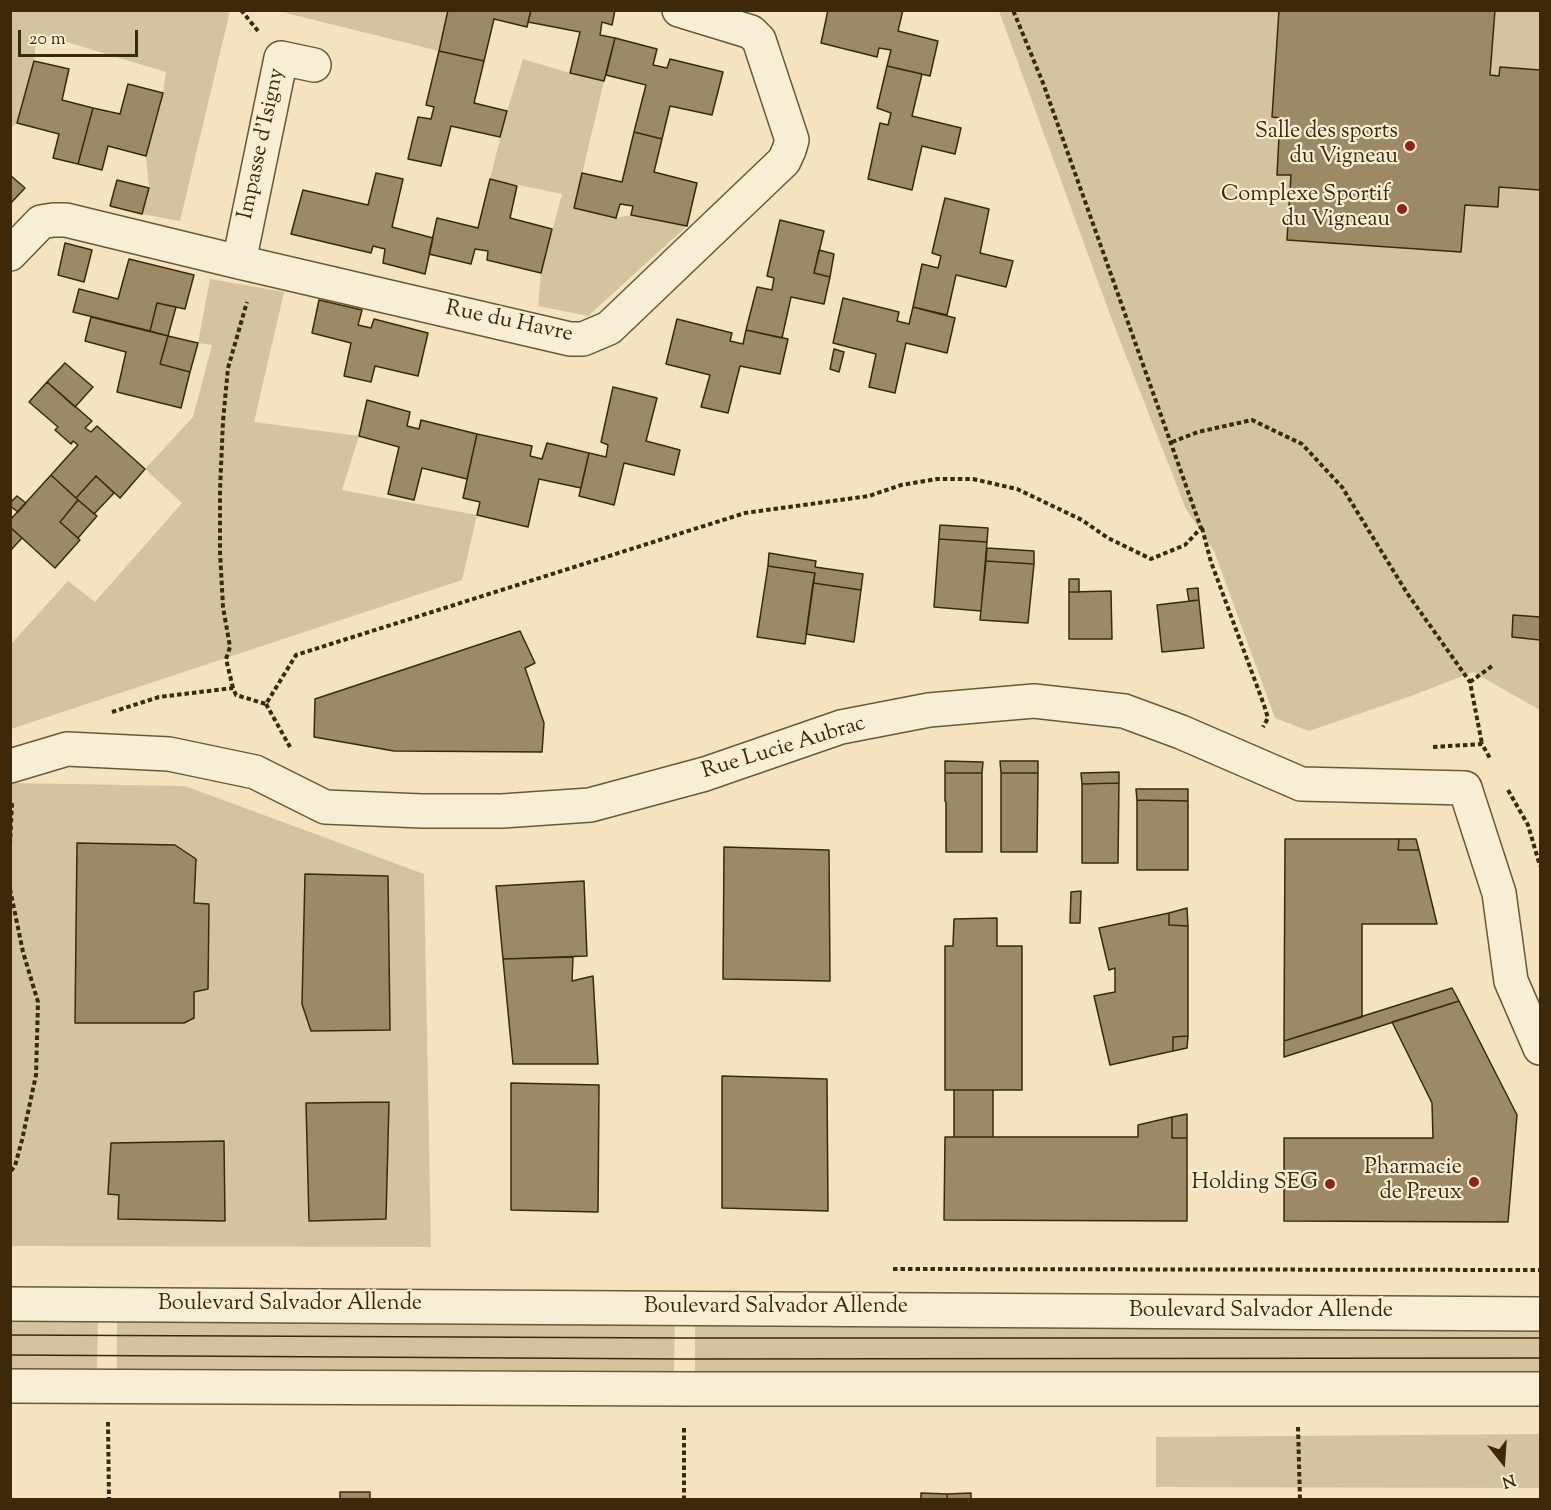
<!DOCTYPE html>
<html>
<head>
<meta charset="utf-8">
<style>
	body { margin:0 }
	#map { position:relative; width:1551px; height:1510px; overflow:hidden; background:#f4e3be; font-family:"Sorts Mill Goudy",serif }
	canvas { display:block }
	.frame { position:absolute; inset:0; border:12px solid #3d2909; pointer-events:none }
	.north { position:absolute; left:1473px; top:1432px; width:60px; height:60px; -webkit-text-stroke:4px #f8edd5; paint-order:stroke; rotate:163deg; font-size:16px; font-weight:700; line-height:24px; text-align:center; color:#3d2909 }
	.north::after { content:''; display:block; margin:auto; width:21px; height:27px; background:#3d2909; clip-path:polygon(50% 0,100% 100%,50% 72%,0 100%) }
	.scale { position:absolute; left:18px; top:30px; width:120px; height:27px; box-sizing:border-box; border:3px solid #3d2909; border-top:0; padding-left:8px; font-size:18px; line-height:21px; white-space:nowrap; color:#3d2909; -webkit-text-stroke:4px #f8edd5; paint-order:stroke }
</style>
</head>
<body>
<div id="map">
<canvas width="1551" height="1510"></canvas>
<div class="frame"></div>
<div class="north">N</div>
<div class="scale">20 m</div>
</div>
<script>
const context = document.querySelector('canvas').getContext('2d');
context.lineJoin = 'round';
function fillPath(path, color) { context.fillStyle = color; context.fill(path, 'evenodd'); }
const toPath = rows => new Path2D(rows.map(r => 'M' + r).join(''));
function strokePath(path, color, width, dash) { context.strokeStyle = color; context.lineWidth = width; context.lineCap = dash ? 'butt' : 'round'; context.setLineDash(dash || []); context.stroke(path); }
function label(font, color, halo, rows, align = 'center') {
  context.font = font + ' "Sorts Mill Goudy",serif'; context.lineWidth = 4.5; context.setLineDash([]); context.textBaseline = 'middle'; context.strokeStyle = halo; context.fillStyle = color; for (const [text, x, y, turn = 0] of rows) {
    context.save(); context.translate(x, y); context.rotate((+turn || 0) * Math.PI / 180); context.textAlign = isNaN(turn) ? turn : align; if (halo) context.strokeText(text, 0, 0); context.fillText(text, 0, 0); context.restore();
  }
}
fillPath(toPath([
	[11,11,230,11,180,221,142,214,149,188,146,156,163,93,166,72,37,33,34,61,17,123,11,128],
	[278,11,448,11,439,51],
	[999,11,1540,11,1540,710,1473,672,1411,696,1309,731,1275,718,1214,551,1186,509,1112,320],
	[523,59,570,73,604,81,574,208,616,218,631,215,687,226,588,316,538,306,541,273,562,194,490,179,507,111],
	[210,279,284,292,254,422,359,436,342,490,477,515,462,580,11,729,11,644,68,581,95,602,182,503,145,469,193,417,212,345,198,343],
	[11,783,185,786,424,874,431,1247,11,1246],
	[11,1317,98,1318,97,1370,11,1370],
	[117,1317,675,1320,674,1371,117,1369],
	[695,1320,1540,1322,1540,1374,695,1371],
	[1540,1434,1540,1499,1539,1488,1156,1487,1156,1437]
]), '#d5c39f');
const building = toPath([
	[448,10,531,10,527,27,494,19,484,61,439,51,448,10],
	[531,10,615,10,612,25,602,22,600,35,615,38,604,81,570,73,580,32,528,22,531,10],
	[903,10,898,31,938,41,930,76,887,66,891,50,879,48,877,57,821,43,828,10,903,10],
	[1279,10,1495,10,1490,75,1499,76,1500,67,1540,70,1540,190,1499,187,1498,207,1465,205,1461,252,1287,240,1291,175,1277,175,1280,118,1272,117,1279,10],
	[615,38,657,49,653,65,667,68,670,59,723,72,712,115,670,106,662,139,634,132,646,85,606,75,615,38],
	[439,51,484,61,474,103,507,111,500,137,451,126,441,166,408,159,418,117,431,119,434,107,426,105,439,51],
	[34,61,69,69,62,100,93,108,78,164,53,158,59,134,17,123,34,61],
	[887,66,922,74,912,116,961,128,955,154,922,146,912,190,868,179,880,123,888,125,891,113,877,108,887,66],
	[128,84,163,93,146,156,108,146,102,170,78,164,93,108,120,114,128,84],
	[634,132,662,139,654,172,697,183,687,226,631,215,633,206,620,204,616,218,574,208,582,173,622,182,634,132],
	[376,173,403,179,392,227,433,238,425,274,383,263,385,249,373,246,371,253,291,234,303,190,368,205,376,173],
	[10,175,25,188,10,204,10,175],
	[490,179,517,186,510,218,552,229,541,273,487,260,488,251,475,249,471,264,429,254,437,218,478,228,490,179],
	[117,180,149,188,142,214,110,206,117,180],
	[945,198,989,209,980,253,1013,261,1006,287,956,275,947,315,913,307,922,264,938,268,941,256,932,253,945,198],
	[780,220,824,231,814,273,830,277,824,304,791,297,782,338,746,330,757,287,772,290,774,278,767,276,780,220],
	[65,243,92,250,84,282,58,275,65,243],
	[819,250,834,254,830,277,814,273,819,250],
	[129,259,194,275,185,309,157,303,150,331,73,312,79,289,118,299,129,259],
	[843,298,899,312,897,321,909,324,913,307,955,318,947,353,906,343,895,393,869,387,876,354,833,343,843,298],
	[319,300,362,310,358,325,371,328,374,319,428,333,418,376,375,366,371,382,344,376,351,343,312,333,319,300],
	[157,303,176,307,168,336,150,331,157,303],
	[91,317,168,336,160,364,190,372,181,408,117,392,126,352,85,341,91,317],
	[677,319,732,333,730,341,743,344,746,330,788,339,780,374,740,366,728,413,701,407,710,375,666,364,677,319],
	[168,336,198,343,190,372,160,364,168,336],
	[834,349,844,352,839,372,830,369,834,349],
	[65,363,93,387,75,407,47,382,65,363],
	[47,382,92,421,85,428,91,432,97,426,145,469,120,498,96,476,76,498,51,475,78,445,73,441,71,444,55,430,58,427,29,402,47,382],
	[613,387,657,398,646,441,680,450,674,475,624,463,614,505,579,496,589,453,606,457,608,445,601,442,613,387],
	[367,400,410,412,407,426,419,429,421,420,477,434,467,479,422,468,414,500,388,494,399,447,359,436,367,400],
	[477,434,532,446,530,456,542,459,547,443,589,453,581,488,539,479,528,527,477,515,480,502,463,498,477,434],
	[51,475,78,500,60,522,80,540,55,568,10,527,10,520,51,475],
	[96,476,114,493,94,514,76,498,96,476],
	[17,496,26,503,18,512,10,506,10,503,17,496],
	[78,500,97,516,78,538,60,522,78,500],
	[940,525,988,528,987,542,939,539,940,525],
	[10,527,22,538,10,551,10,527],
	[939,539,987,542,981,611,934,607,939,539],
	[987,548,1034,551,1034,564,986,561,987,548],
	[769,553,816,561,815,567,863,574,861,590,813,583,815,573,768,566,769,553],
	[986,561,1034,564,1028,623,980,620,986,561],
	[768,566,815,573,805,644,757,637,768,566],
	[1069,579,1079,579,1079,592,1069,592,1069,579],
	[813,583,861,590,854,642,806,634,813,583],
	[1198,588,1199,600,1189,601,1187,589,1198,588],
	[1111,591,1112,639,1069,639,1069,592,1111,591],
	[1199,600,1204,648,1162,652,1157,605,1199,600],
	[1513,615,1540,617,1540,640,1512,637,1513,615],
	[520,631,535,663,525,668,544,723,542,752,394,751,314,737,315,699,520,631],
	[945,761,983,762,982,773,945,773,945,761],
	[1000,761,1038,761,1038,773,1001,773,1000,761],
	[1119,772,1119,783,1082,784,1081,773,1119,772],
	[945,773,982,773,982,852,946,852,946,802,945,801,945,773],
	[1001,773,1038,773,1037,852,1001,852,1001,773],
	[1119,783,1118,863,1082,863,1082,784,1119,783],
	[1136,789,1188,789,1188,801,1137,800,1136,789],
	[1137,800,1188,801,1188,870,1137,870,1137,800],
	[1285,839,1399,839,1398,850,1419,850,1437,924,1362,924,1362,1017,1284,1041,1285,839],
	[1399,839,1416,839,1419,850,1398,850,1399,839],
	[77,843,175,845,196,859,194,903,209,904,208,989,194,992,194,1018,184,1023,75,1023,77,843],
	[724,847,829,850,830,981,723,979,724,847],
	[305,874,388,876,390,1030,311,1031,302,1004,305,874],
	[584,881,587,956,503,959,496,886,584,881],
	[1081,891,1080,923,1070,923,1071,892,1081,891],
	[1187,908,1188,926,1169,925,1169,913,1187,908],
	[1169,913,1169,925,1188,926,1188,1036,1173,1037,1173,1051,1110,1065,1094,996,1115,992,1115,968,1109,970,1099,928,1169,913],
	[997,918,997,946,1022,946,1022,1090,945,1090,945,946,953,946,954,919,997,918],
	[573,957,572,981,593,976,598,1064,513,1064,503,959,573,957],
	[1452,988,1459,1001,1284,1057,1284,1041,1452,988],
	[1459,1001,1517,1115,1508,1222,1284,1221,1284,1138,1433,1138,1432,1103,1392,1022,1459,1001],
	[1188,1036,1187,1048,1173,1051,1173,1037,1188,1036],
	[722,1076,827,1079,828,1211,722,1208,722,1076],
	[511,1083,599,1085,598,1212,511,1210,511,1083],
	[954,1090,993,1090,993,1137,954,1137,954,1090],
	[389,1102,386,1219,309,1221,306,1103,389,1102],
	[1187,1114,1187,1138,1172,1138,1172,1117,1187,1114],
	[1172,1117,1172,1138,1187,1138,1187,1221,944,1220,945,1137,1138,1137,1138,1125,1172,1117],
	[224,1141,225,1221,118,1219,119,1195,108,1194,111,1143,224,1141],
	[340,1492,370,1492,370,1500,340,1500,340,1492],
	[921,1493,947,1494,947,1500,921,1500,921,1493],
	[971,1493,971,1500,947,1500,947,1494,971,1493]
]);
fillPath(building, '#9c8a67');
strokePath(building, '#3d2909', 1.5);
const minor = toPath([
	[10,254,41,222,53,220,66,220,239,262,570,339,583,339,609,328,784,161,789,150,792,140,759,40,751,32,679,10],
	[239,262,281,58,314,65],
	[10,766,67,749,169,754,255,772,325,807,422,811,502,811,590,805,705,774,841,727,929,710,1034,701,1124,711,1181,732,1301,784,1465,788,1499,893,1511,981,1540,1048],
	[10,1304,1540,1314],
	[10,1386,684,1389,1540,1389]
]);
strokePath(minor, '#6b5836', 36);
strokePath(toPath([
	[241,10,258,31],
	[1172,442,1198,432,1252,420,1302,444,1342,487,1407,593,1470,682,1482,744],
	[1202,528,1211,562,1264,705,1268,718,1263,727],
	[1470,682,1492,666],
	[233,688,226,659,230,647,223,607,220,552,220,490,223,421,228,368,247,302],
	[266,704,290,747],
	[112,712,159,697,233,688,236,695,266,704,296,655,745,513,869,496,901,485,937,479,973,479,1017,489,1082,520,1108,538,1151,559,1185,545,1201,528,1043,83,1013,10],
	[1433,747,1482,744,1491,760],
	[1508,790,1528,825,1540,866],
	[10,845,12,803],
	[10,889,23,952,38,1002,36,1075,22,1140,15,1166,10,1172],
	[893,1269,1540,1270],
	[108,1422,109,1500],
	[1298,1427,1300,1500],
	[684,1500,684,1425]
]), '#3d2909', 4, [4.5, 3]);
strokePath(minor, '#f8edd5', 33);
strokePath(toPath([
	[10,1335,684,1338,1540,1338],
	[10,1355,684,1359,1540,1358]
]), '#3d2909', 1.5);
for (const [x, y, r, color] of [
	[1410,146,6,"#8f2418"],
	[1402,209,6,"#8f2418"],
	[1474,1182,6,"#8f2418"],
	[1330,1184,6,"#8f2418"]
]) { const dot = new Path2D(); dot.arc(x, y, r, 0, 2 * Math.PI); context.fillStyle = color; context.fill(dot); strokePath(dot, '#f8edd5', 2); }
label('22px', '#3d2909', '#f8edd5', [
	["Salle des sports",1398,133],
	["du Vigneau",1398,158],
	["Complexe Sportif",1390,196],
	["du Vigneau",1390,221],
	["Pharmacie",1462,1169],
	["de Preux",1462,1194],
	["Holding SEG",1318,1184]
], 'right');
label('22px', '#3d2909', '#f8edd5', [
	["Impasse d'Isigny",263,144,-78],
	["Rue du Havre",509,323,12],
	["Rue Lucie Aubrac",784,749,-17],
	["Boulevard Salvador Allende",290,1305],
	["Boulevard Salvador Allende",776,1308],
	["Boulevard Salvador Allende",1261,1312]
]);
</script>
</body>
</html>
